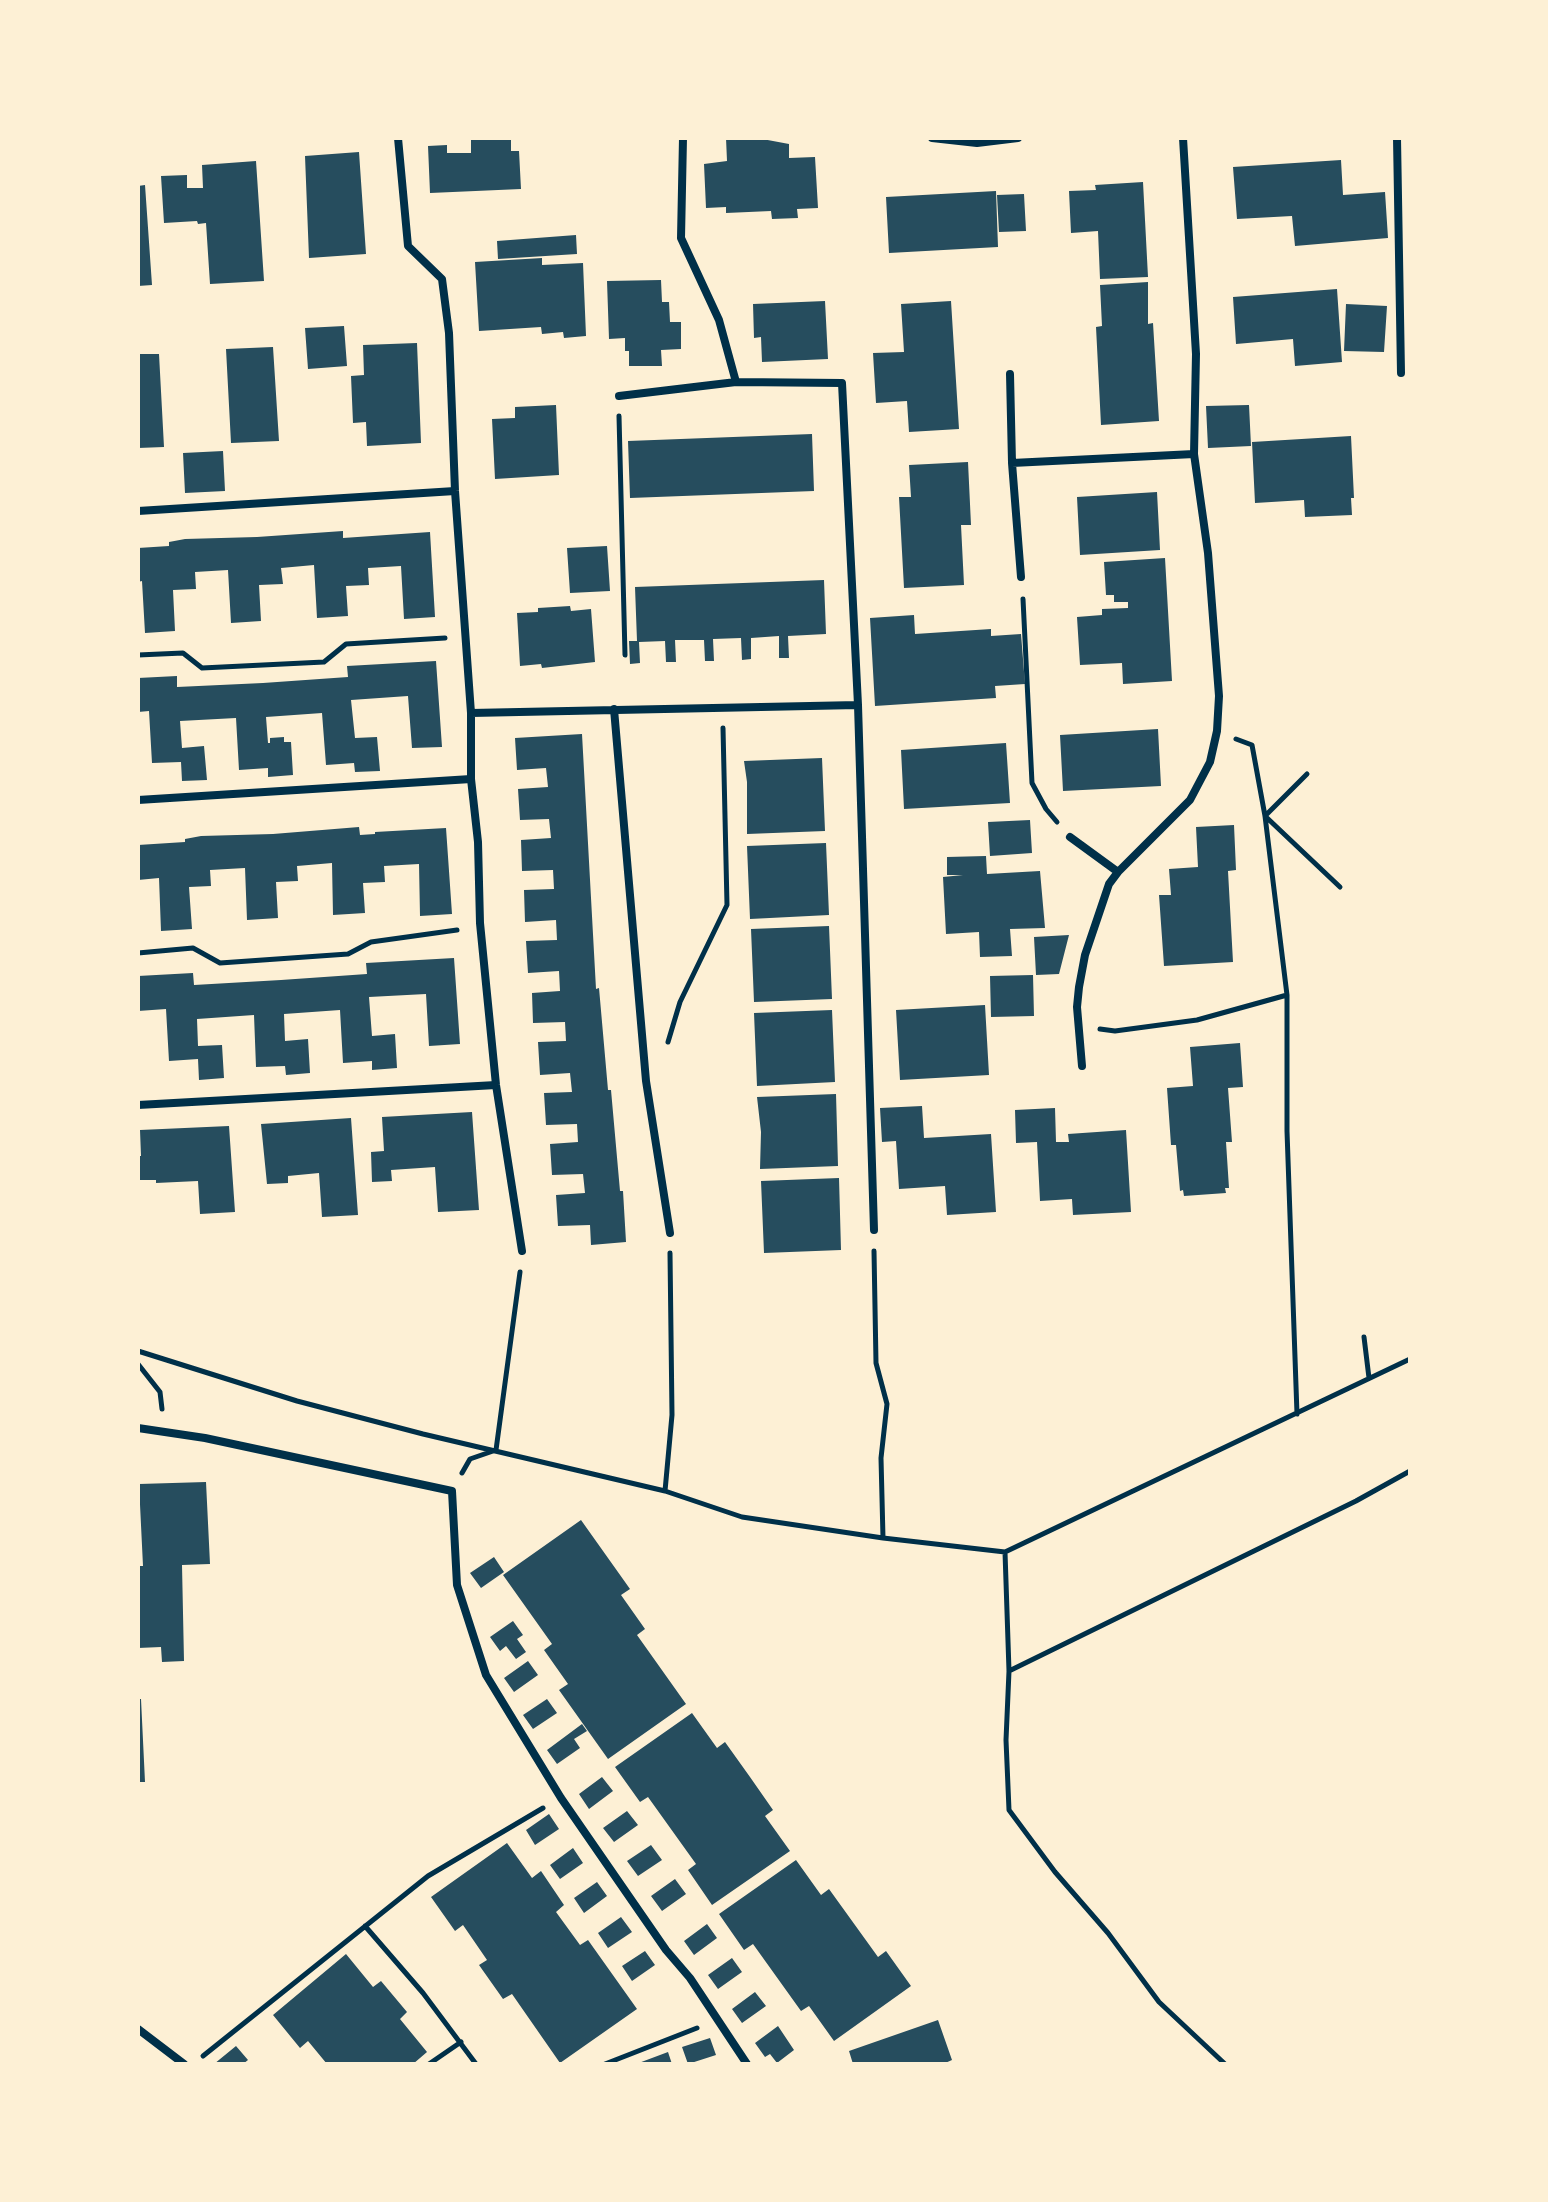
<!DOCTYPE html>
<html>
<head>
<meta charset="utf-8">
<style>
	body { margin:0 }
	#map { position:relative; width:1548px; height:2202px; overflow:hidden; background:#fdf0d5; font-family:"Varela Round",sans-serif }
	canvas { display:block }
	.frame { position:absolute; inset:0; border:140px solid #fdf0d5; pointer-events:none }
</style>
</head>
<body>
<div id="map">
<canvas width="1548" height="2202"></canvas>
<div class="frame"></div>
</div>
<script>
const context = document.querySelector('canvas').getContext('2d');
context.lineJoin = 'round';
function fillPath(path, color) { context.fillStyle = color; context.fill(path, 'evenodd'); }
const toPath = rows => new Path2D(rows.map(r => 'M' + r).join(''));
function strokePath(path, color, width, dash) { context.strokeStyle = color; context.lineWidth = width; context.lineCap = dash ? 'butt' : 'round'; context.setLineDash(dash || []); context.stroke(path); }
fillPath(toPath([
	[726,138,757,138,789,144,789,158,815,157,818,208,797,209,798,218,772,219,771,211,726,213,726,207,706,208,704,164,727,161],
	[511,139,511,151,519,151,521,189,430,193,428,146,447,145,447,153,471,153,471,140],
	[359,152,366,254,309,258,305,156],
	[1341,160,1343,195,1385,192,1388,238,1295,246,1292,216,1237,219,1233,167],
	[256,161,264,281,210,284,206,223,198,224,197,221,164,223,161,176,187,175,187,188,203,188,202,165],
	[1143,182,1148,277,1100,279,1098,231,1071,233,1069,191,1096,190,1095,185],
	[145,185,152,285,138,286,138,186],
	[996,191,998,247,889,253,886,197],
	[1024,194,1026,231,999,232,997,195],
	[576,235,577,254,498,259,497,241],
	[542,258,542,265,583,263,586,336,564,338,563,332,542,334,541,327,479,331,475,262],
	[661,280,662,302,669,302,670,322,681,322,681,349,661,350,662,366,629,366,629,351,625,351,625,338,609,339,607,281],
	[1148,282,1148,324,1153,323,1159,421,1101,425,1096,327,1102,326,1100,285],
	[1337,289,1342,362,1295,366,1293,339,1236,344,1233,297],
	[825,301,828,359,762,362,761,337,754,338,753,304],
	[951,301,959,429,909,432,907,401,876,403,873,353,904,352,901,304],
	[1346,304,1387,306,1384,352,1344,351],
	[344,326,347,366,308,369,305,328],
	[417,343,421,443,367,446,366,422,353,423,351,376,364,375,363,345],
	[273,347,279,441,231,443,226,349],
	[138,354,159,354,164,447,138,448],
	[556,405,559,475,495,479,492,419,515,418,515,407],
	[1249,405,1251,446,1208,448,1206,406],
	[812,434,814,491,630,498,628,441],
	[1351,436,1354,498,1351,498,1352,515,1305,517,1304,500,1255,503,1252,442],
	[223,451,225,491,185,493,183,453],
	[968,462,971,525,961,525,964,585,904,588,899,497,911,497,909,465],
	[1157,492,1160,550,1080,555,1077,497],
	[343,531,343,538,430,532,435,617,404,619,401,566,368,568,369,585,346,586,348,616,317,618,314,565,281,568,283,584,259,585,261,621,231,623,228,570,195,572,196,589,173,590,175,631,145,633,142,581,138,582,138,548,169,546,169,542,185,539,257,537],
	[607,546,610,591,570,593,567,548],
	[1165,558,1172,681,1123,684,1122,663,1080,665,1077,617,1102,615,1102,609,1128,608,1128,602,1114,602,1114,595,1106,595,1104,562],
	[824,580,826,634,788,636,789,658,779,658,779,636,751,638,751,659,742,660,741,638,713,639,714,661,705,661,704,640,675,640,676,662,666,662,665,641,639,642,640,663,630,664,629,641,637,641,635,587],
	[570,606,571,611,591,609,595,662,542,668,541,664,520,666,517,613,538,612,538,608],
	[914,615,915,634,991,629,991,636,1021,634,1025,684,995,686,996,698,875,706,870,618],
	[436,661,442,747,412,748,408,696,351,700,355,738,377,737,380,771,355,772,354,763,326,765,322,713,266,717,268,743,270,743,270,738,284,737,284,742,291,742,293,775,268,777,268,768,239,770,236,718,180,721,182,748,204,746,207,780,182,781,181,762,152,763,149,711,138,712,138,678,177,676,177,687,263,683,348,677,347,666],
	[1158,729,1161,786,1063,791,1060,735],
	[582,734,596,989,599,988,608,1090,611,1090,620,1191,623,1191,626,1242,591,1245,590,1225,558,1226,556,1195,585,1193,583,1174,552,1175,550,1144,578,1142,577,1124,546,1125,544,1093,572,1092,570,1073,540,1075,538,1042,566,1041,565,1022,533,1023,532,993,560,991,559,971,528,973,526,941,557,940,556,920,525,922,524,890,554,889,553,870,522,871,521,840,551,838,549,819,520,820,518,789,548,787,546,768,517,770,515,738],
	[1006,743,1010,803,904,809,901,750],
	[822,758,825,831,747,834,747,782,744,761],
	[1030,820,1032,853,990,856,988,822],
	[1234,825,1236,870,1228,871,1233,962,1164,966,1159,895,1171,895,1169,869,1198,867,1196,827],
	[359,827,360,835,375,834,375,832,446,828,452,914,420,916,419,864,384,866,385,882,363,883,365,913,333,915,332,863,297,866,298,881,276,882,278,918,247,920,245,868,210,870,211,886,189,887,192,929,161,931,159,878,138,880,138,845,185,842,185,839,201,836,273,834],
	[826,843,829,915,750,919,747,846],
	[986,856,987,874,1040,871,1045,928,1010,929,1012,956,980,957,979,932,946,934,943,877,963,875,947,875,947,857],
	[829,926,832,999,754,1002,751,929],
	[1069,935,1059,974,1036,975,1034,937],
	[454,958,460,1044,429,1046,426,994,369,997,372,1036,395,1034,397,1068,372,1070,372,1061,343,1063,340,1010,284,1014,285,1041,308,1039,310,1073,286,1075,285,1066,256,1067,254,1015,197,1019,198,1046,222,1045,224,1078,199,1080,198,1059,169,1061,166,1009,138,1011,138,976,193,973,194,985,281,980,367,974,366,963],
	[1033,975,1034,1016,991,1017,990,976],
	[985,1005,989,1075,900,1080,896,1010],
	[832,1010,835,1082,757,1086,754,1013],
	[1240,1043,1243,1087,1228,1088,1232,1142,1226,1142,1229,1188,1225,1188,1226,1193,1184,1196,1183,1190,1180,1191,1176,1145,1171,1145,1167,1088,1193,1086,1190,1047],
	[836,1094,838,1166,760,1169,761,1132,757,1097],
	[922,1106,924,1138,991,1134,996,1212,947,1215,945,1186,899,1189,896,1141,882,1142,880,1108],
	[1055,1108,1056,1142,1069,1142,1068,1134,1126,1130,1131,1212,1073,1215,1072,1199,1040,1201,1037,1142,1016,1143,1015,1110],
	[472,1112,479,1210,438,1212,435,1167,391,1170,392,1181,372,1182,371,1152,384,1151,382,1117],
	[351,1118,358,1215,322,1217,319,1173,288,1176,288,1183,267,1184,261,1124],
	[229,1126,235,1212,200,1214,198,1181,156,1183,156,1180,138,1180,138,1156,141,1156,140,1130],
	[839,1178,841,1250,764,1253,761,1181],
	[206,1482,210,1564,182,1565,184,1661,162,1662,161,1647,138,1648,138,1566,143,1566,139,1484],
	[581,1520,630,1589,621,1595,645,1629,637,1635,686,1704,608,1759,559,1690,568,1684,544,1650,552,1644,503,1575],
	[494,1557,504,1572,481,1588,470,1573],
	[513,1621,523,1635,517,1639,526,1652,516,1659,506,1646,500,1651,490,1637],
	[528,1661,538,1675,514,1692,504,1678],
	[138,1699,141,1699,145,1782,138,1782],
	[547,1699,557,1713,533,1729,523,1715],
	[692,1713,717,1748,725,1742,750,1777,773,1810,765,1816,790,1851,712,1905,688,1870,696,1864,648,1797,640,1802,615,1767],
	[582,1724,587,1731,574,1739,580,1748,557,1764,547,1750],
	[602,1777,613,1791,589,1809,579,1794],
	[627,1811,638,1825,614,1842,603,1828],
	[549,1814,559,1829,535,1845,526,1830],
	[507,1843,532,1878,541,1871,564,1905,556,1912,580,1945,588,1940,637,2009,560,2063,512,1994,503,1999,479,1965,487,1960,463,1925,455,1931,431,1897],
	[651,1845,662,1860,638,1876,627,1861],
	[573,1848,583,1863,560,1879,550,1865],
	[796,1860,821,1895,829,1889,878,1957,886,1951,911,1986,834,2041,809,2006,801,2011,753,1944,744,1950,719,1914],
	[675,1879,686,1894,662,1911,651,1896],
	[597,1882,607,1896,584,1913,574,1898],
	[621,1917,632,1932,608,1948,598,1933],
	[707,1924,717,1938,694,1955,684,1941],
	[645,1951,655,1965,632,1981,622,1966],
	[346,1954,373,1987,381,1981,407,2012,400,2019,427,2052,413,2064,327,2064,308,2041,300,2048,273,2015],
	[732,1958,742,1972,718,1989,708,1975],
	[755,1992,766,2006,742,2023,732,2009],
	[938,2020,952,2060,943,2064,853,2064,849,2051],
	[778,2026,794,2050,777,2063,770,2054,765,2057,755,2043],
	[710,2038,716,2055,688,2064,682,2047],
	[236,2046,248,2060,243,2064,214,2064],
	[668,2052,672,2064,636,2064]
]), '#264d5e');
strokePath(toPath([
	[619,416,625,655],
	[1023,599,1032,783,1046,809,1057,822],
	[138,655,183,653,202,668,324,662,346,644,445,638],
	[1236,739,1252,745,1265,816,1287,995,1287,1131,1297,1414],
	[1307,774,1265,816,1340,887],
	[138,953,193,948,220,963,348,954,371,942,457,930],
	[1100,1029,1115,1031,1197,1020,1287,995],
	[668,1042,680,1002,727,905,723,728],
	[874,1251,876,1363,887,1404,881,1458,883,1538],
	[1364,1337,1369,1378],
	[138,1351,297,1401,423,1434,665,1491,742,1517,883,1538,1005,1552,1410,1359],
	[138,1364,160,1392,162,1409],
	[462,1473,470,1459,496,1450,520,1272],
	[665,1491,672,1415,670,1253],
	[1005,1552,1009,1671,1006,1740,1009,1810,1055,1872,1108,1933,1159,2002,1225,2064],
	[1009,1671,1356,1501,1410,1471],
	[365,1926,423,1993,476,2064],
	[203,2056,428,1876,543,1808],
	[429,2064,461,2042],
	[605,2064,697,2028]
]), '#003049', 5);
strokePath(toPath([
	[398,138,408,246,442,279,449,333,455,491,471,713,471,779,478,842,480,923,496,1085,522,1251],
	[683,138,681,238,719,320,736,382],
	[932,138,977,143,1018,138],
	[1397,138,1401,373],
	[1010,374,1012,463,1021,577],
	[1012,463,1194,454],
	[138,511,455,491],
	[858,705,874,1230],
	[614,709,646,1081,670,1233],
	[471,713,858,705,842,383,736,382,619,396],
	[138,800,471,779],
	[1070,837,1118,872],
	[1082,1066,1077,1007,1079,987,1085,955,1109,884,1118,872,1190,800,1210,762,1217,731,1219,696,1208,553,1194,454,1196,354,1183,138],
	[138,1105,496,1085],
	[138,1428,205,1438,452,1491,457,1585,486,1675,561,1798,666,1950,690,1978,747,2064],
	[138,2029,184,2064]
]), '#003049', 8);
</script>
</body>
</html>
